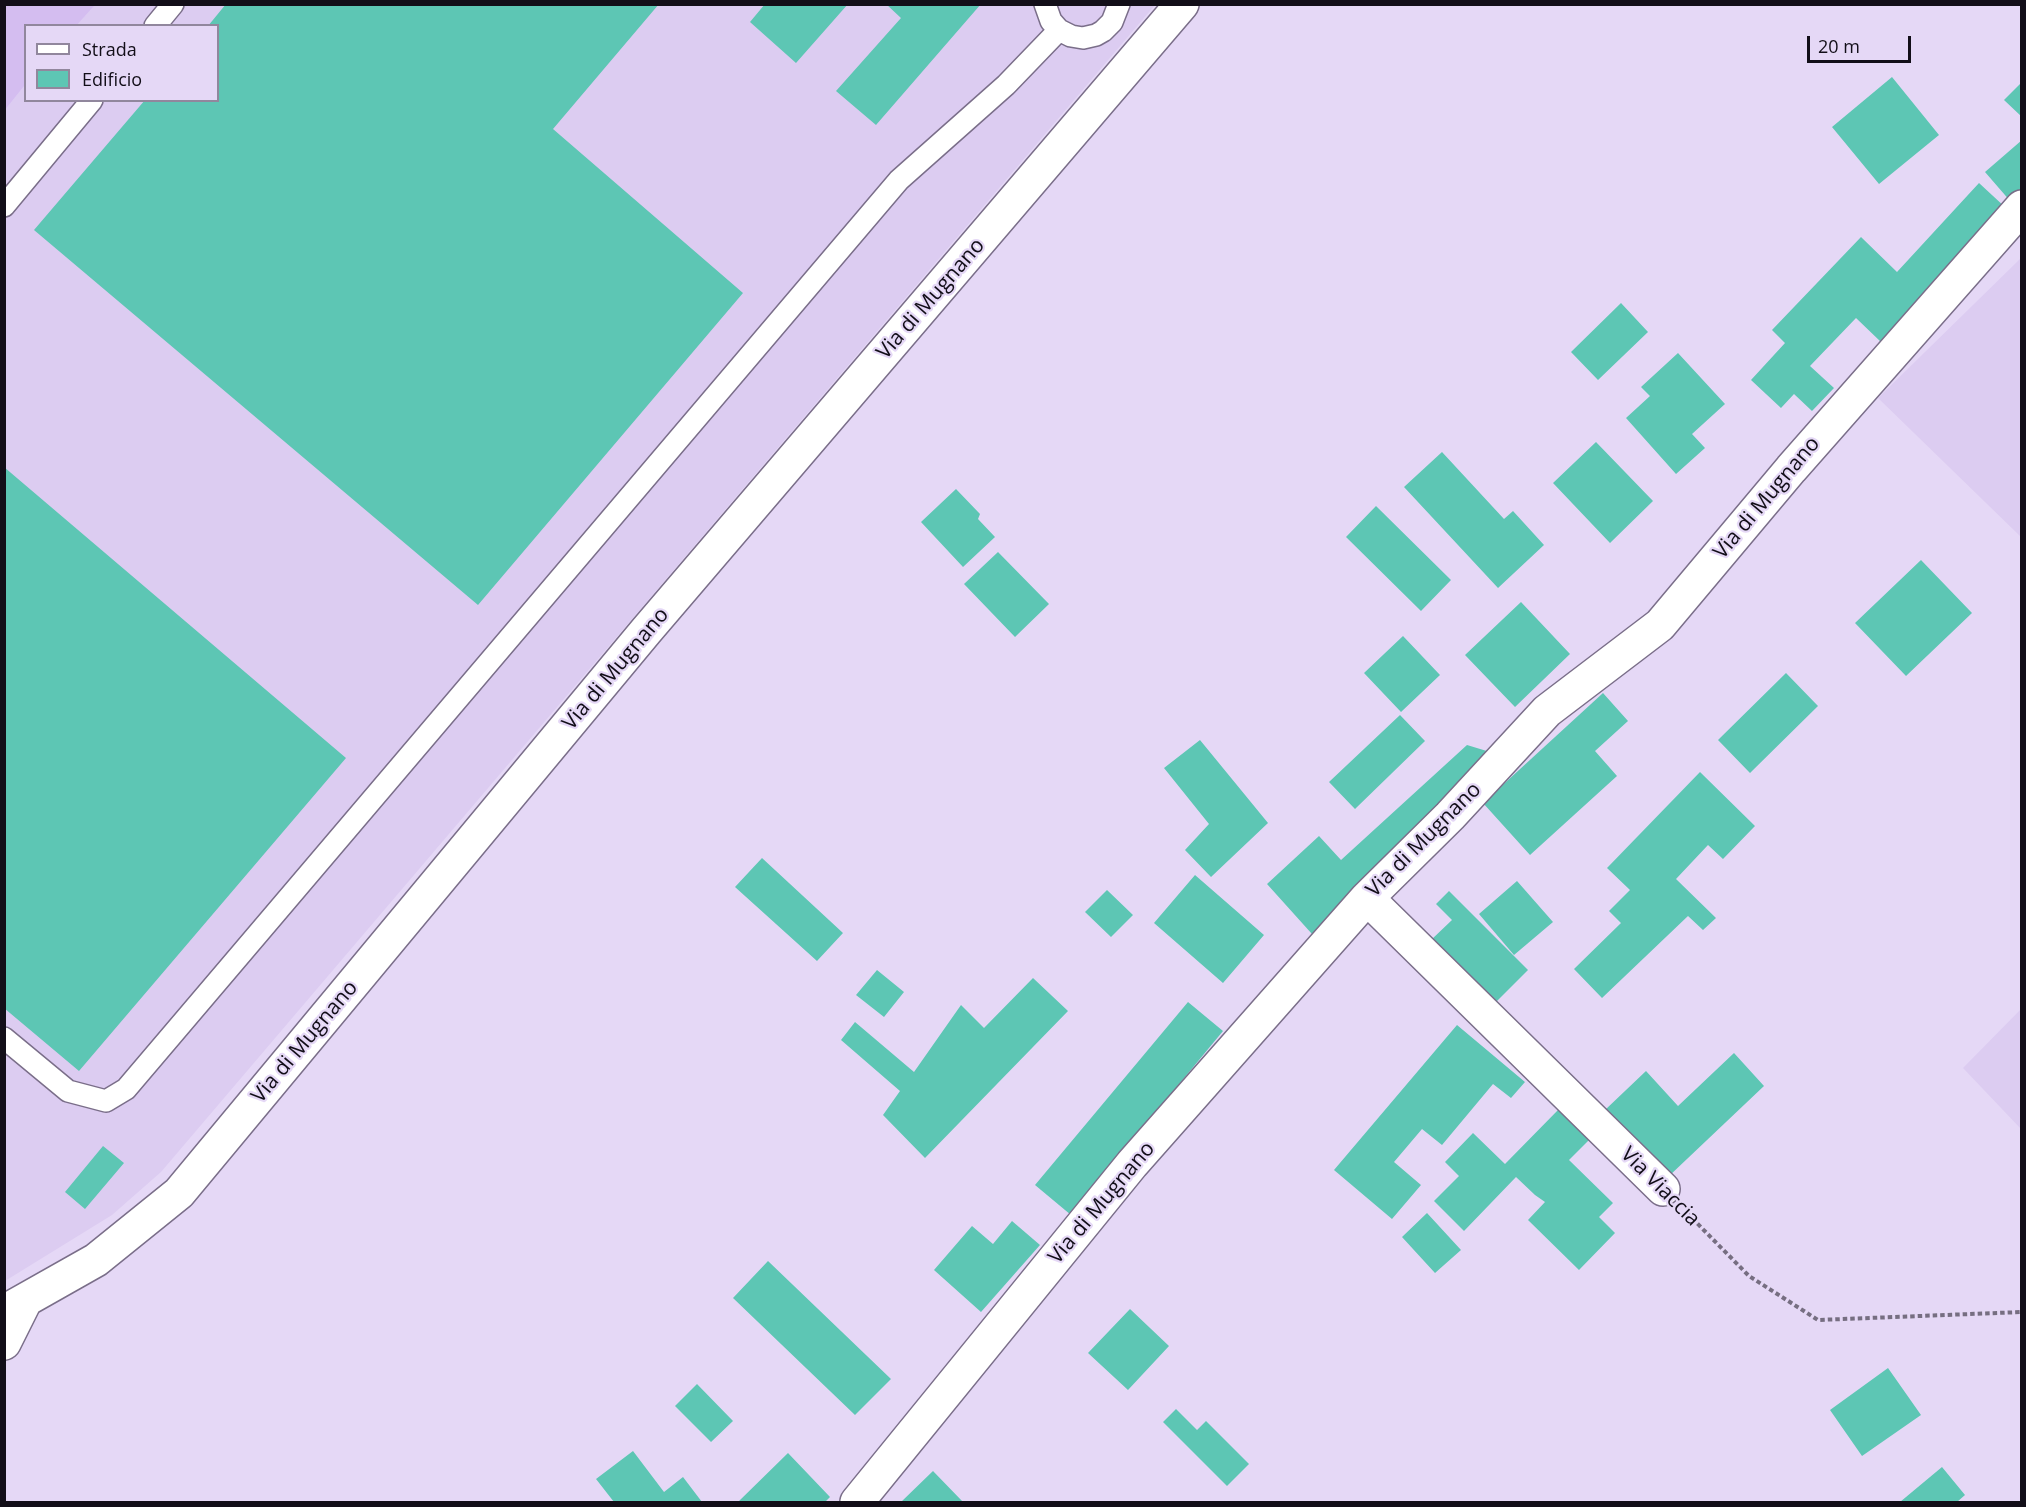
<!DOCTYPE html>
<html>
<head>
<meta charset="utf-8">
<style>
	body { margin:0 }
	#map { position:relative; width:2026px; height:1507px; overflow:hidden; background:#e5d8f6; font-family:"Open Sans",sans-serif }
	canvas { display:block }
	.frame { position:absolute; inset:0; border:6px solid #120e18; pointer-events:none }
	.legend { position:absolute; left:24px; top:24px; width:195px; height:78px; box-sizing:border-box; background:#e5d8f6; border:2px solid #91879d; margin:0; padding:8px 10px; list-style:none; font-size:18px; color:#120e18 }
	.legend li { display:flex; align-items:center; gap:12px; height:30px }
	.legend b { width:30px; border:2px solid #91879d }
	.scale { position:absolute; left:1807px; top:36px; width:104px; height:27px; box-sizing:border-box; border:3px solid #120e18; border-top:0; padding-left:8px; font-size:18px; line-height:21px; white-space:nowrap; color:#120e18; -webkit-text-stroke:4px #e5d8f6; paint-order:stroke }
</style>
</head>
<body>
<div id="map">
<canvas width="2026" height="1507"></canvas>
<div class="frame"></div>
<ul class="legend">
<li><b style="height:8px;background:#fff"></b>Strada</li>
<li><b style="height:16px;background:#5dc6b4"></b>Edificio</li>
</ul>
<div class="scale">20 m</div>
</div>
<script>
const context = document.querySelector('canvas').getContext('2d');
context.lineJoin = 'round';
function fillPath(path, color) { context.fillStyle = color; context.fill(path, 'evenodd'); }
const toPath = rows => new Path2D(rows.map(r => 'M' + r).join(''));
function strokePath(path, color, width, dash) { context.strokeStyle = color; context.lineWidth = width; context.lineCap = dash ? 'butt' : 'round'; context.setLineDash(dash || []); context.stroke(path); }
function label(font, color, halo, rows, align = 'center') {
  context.font = font + ' "Open Sans",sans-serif'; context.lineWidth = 4.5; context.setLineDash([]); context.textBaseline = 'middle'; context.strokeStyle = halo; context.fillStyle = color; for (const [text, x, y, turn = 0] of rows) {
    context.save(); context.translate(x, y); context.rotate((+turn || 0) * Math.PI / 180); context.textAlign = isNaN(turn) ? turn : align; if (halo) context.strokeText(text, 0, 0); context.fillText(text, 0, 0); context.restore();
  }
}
fillPath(toPath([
	[95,5,1155,5,161,1172,112,1215,5,1281,5,110,25,85,26,100,218,100,218,26,77,25],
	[2021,258,2021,537,1878,398],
	[2021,1009,2021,1129,1963,1068]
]), '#dcccf1');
fillPath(toPath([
	[5,4,95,5,77,25,26,26,25,85,5,110]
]), '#d4bdf0');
fillPath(toPath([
	[226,4,659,4,553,129,743,293,478,605,34,230,145,100,218,100,218,26,208,26],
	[765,4,848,4,796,63,750,22],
	[886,4,981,4,876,125,836,91,901,18],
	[1892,77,1939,135,1879,184,1832,127],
	[2022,82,2022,117,2004,100],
	[2022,140,2022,193,2011,202,1985,172],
	[1979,183,2006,208,1881,342,1856,318,1810,366,1834,388,1812,411,1794,394,1781,408,1751,380,1785,343,1772,330,1861,237,1897,272],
	[1621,303,1648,332,1598,380,1571,352],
	[1678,353,1725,404,1692,434,1705,448,1676,474,1626,418,1650,396,1641,387],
	[1596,442,1653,501,1610,543,1553,483],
	[1442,452,1504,519,1513,511,1544,545,1498,588,1404,487],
	[4,467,346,758,79,1071,4,1008],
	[956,489,980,514,978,519,995,537,963,567,921,522],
	[1376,506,1451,580,1421,611,1346,537],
	[998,552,1049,604,1015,637,964,584],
	[1921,560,1972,613,1906,676,1855,623],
	[1521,602,1570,654,1515,707,1465,655],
	[1403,636,1440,675,1401,712,1364,673],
	[1786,673,1818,706,1750,773,1718,740],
	[1603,693,1628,721,1595,751,1617,776,1530,855,1483,803],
	[1400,715,1425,741,1355,809,1329,782],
	[1200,740,1268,823,1211,877,1185,850,1209,824,1164,768],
	[1467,745,1490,752,1346,903,1312,934,1267,884,1319,836,1341,860],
	[1700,772,1755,826,1723,859,1708,845,1676,879,1716,918,1703,930,1688,916,1602,998,1574,969,1621,923,1609,911,1630,890,1607,868],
	[762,858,843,933,817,961,735,887],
	[1195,875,1264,935,1223,983,1154,923],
	[1517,881,1553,922,1514,955,1479,914],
	[1107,890,1133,915,1111,937,1085,912],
	[1449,891,1528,970,1494,1004,1431,940,1452,920,1436,904],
	[877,970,904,992,884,1017,856,995],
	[1033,978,1068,1011,925,1158,883,1115,900,1091,841,1040,855,1022,914,1072,961,1005,984,1028],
	[1188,1002,1223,1031,1071,1215,1035,1185],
	[1457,1025,1525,1082,1511,1098,1493,1084,1442,1145,1422,1129,1394,1162,1421,1185,1392,1219,1334,1170],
	[1734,1053,1764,1086,1668,1177,1605,1110,1646,1071,1678,1106],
	[1559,1109,1589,1140,1569,1160,1613,1203,1599,1217,1615,1233,1579,1270,1528,1220,1545,1202,1535,1195,1516,1177,1464,1231,1434,1201,1459,1176,1445,1162,1473,1133,1505,1164],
	[103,1146,124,1163,85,1209,65,1192],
	[1427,1213,1461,1250,1435,1273,1402,1237],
	[1012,1221,1040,1245,981,1312,934,1270,972,1226,993,1244],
	[768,1261,891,1379,855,1415,733,1298],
	[1130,1309,1169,1346,1128,1390,1088,1353],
	[1888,1368,1921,1415,1862,1456,1830,1410],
	[697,1384,733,1421,711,1442,675,1406],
	[1176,1409,1197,1430,1206,1421,1249,1464,1227,1486,1163,1422],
	[633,1451,664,1492,683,1477,702,1502,614,1502,596,1479],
	[788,1453,830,1497,825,1502,741,1502,739,1501],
	[1942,1467,1965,1495,1957,1502,1900,1502],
	[933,1471,963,1502,901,1502]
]), '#5dc6b4');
const service = toPath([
	[1045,4,1051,21,1059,30,1071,36,1083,38,1096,35,1103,31,1112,22,1119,4],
	[155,26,173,4],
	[4,206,92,100],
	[4,1038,68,1091,106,1101,126,1089,899,180,1006,85,1059,30]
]);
const minor = toPath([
	[1367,898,1663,1189],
	[4,1312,96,1260,179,1193,646,631,1182,4],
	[4,1343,24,1303],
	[857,1502,1132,1164,1367,898,1450,816,1547,711,1660,625,1791,469,2022,207]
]);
strokePath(service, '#7a6e89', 24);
strokePath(minor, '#7a6e89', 36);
strokePath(toPath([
	[1687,1213,1749,1276,1818,1320,2022,1312]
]), '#766e81', 4, [4.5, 3]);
strokePath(service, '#fff', 21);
strokePath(minor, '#fff', 33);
label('21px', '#120e18', '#e5d8f6', [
	["Via di Mugnano",931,299,-49],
	["Via di Mugnano",1767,498,-50],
	["Via di Mugnano",616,669,-50],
	["Via di Mugnano",1424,840,-45],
	["Via di Mugnano",305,1042,-50],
	["Via Viaccia",1660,1187,45],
	["Via di Mugnano",1102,1203,-50]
]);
</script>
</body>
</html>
